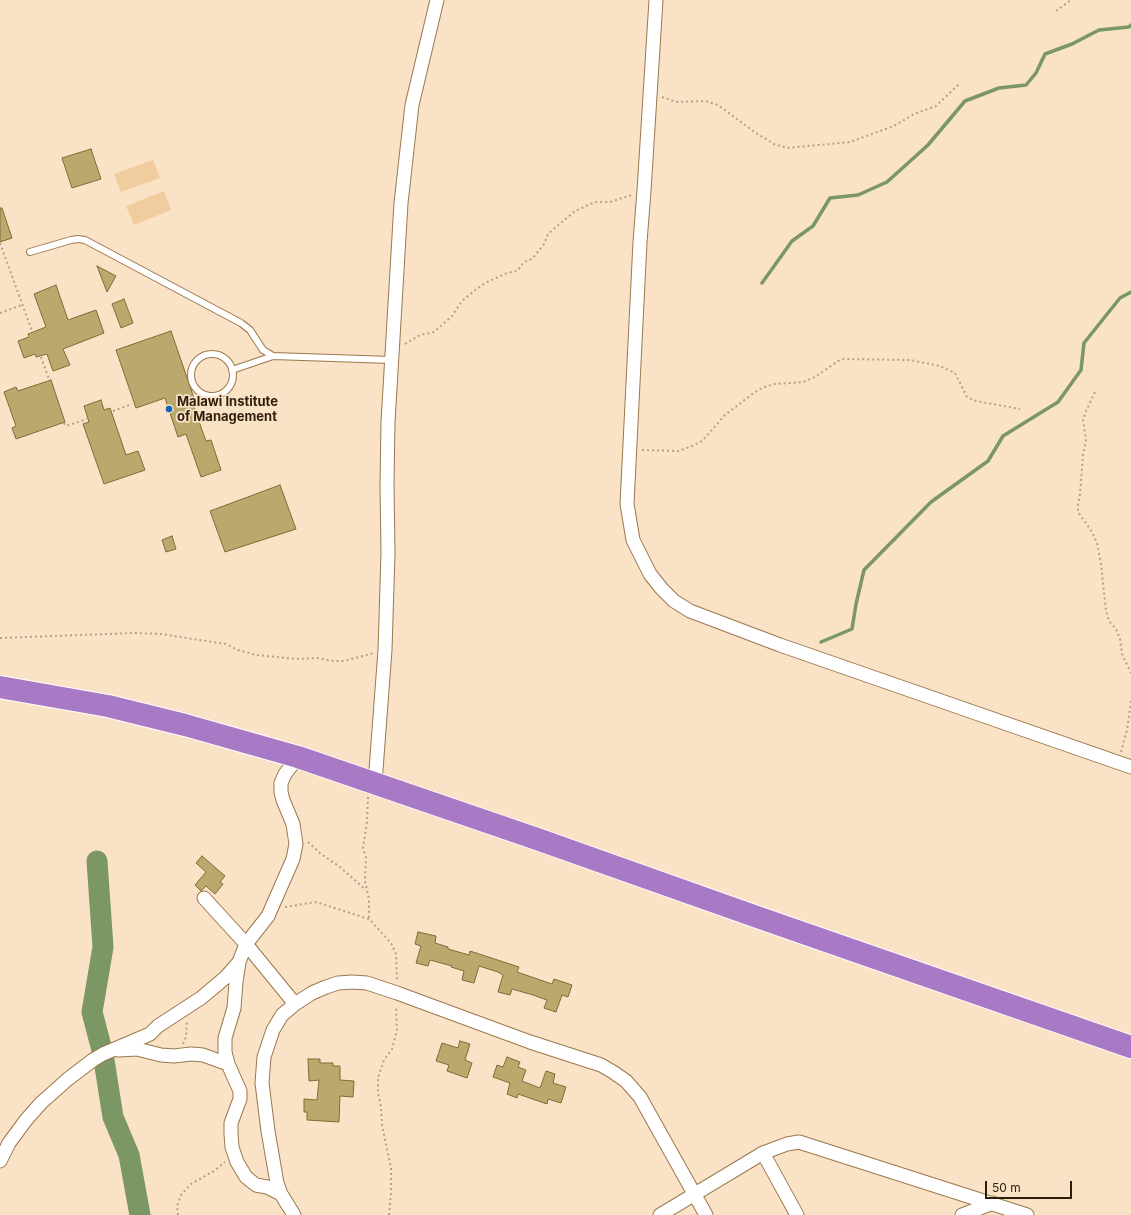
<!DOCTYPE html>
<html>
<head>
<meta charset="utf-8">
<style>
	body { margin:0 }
	#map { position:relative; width:1131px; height:1215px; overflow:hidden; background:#fae2c6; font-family:Inter,sans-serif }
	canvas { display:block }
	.scale { position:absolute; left:985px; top:1181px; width:87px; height:18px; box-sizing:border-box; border:2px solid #2e1f0c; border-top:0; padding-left:5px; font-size:12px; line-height:14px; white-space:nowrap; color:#2e1f0c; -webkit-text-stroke:3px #fae2c6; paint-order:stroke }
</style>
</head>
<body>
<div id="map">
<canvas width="1131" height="1215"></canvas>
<div class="scale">50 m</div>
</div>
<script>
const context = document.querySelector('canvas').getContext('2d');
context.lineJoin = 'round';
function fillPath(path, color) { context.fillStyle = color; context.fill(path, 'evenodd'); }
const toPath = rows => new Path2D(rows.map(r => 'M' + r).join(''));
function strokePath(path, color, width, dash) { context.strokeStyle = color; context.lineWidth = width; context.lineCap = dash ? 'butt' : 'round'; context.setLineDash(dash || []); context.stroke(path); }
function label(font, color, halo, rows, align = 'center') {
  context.font = font + ' Inter,sans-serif'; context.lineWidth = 3.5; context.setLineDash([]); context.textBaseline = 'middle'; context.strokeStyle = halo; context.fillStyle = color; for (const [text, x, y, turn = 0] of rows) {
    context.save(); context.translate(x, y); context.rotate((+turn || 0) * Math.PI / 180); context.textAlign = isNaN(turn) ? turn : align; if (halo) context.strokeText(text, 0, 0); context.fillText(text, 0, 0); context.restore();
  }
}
fillPath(toPath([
	[153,160,160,178,121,192,114,174],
	[164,191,171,210,134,225,126,206]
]), '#f1cc9e');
strokePath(toPath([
	[762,283,792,241,813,226,830,198,858,195,887,182,928,145,965,101,999,88,1026,85,1036,73,1045,54,1072,44,1099,30,1129,27,1131,25],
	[821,642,852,629,856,604,864,570,931,502,988,461,1003,436,1058,402,1081,370,1084,343,1120,298,1131,292]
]), '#7b9763', 3.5);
strokePath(toPath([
	[97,861,103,947,92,1012,103,1054,113,1117,129,1155,140,1215]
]), '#7b9763', 21);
const building = toPath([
	[91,149,101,179,72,188,62,158,91,149],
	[0,208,2,208,12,238,0,242,0,208],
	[97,266,116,276,107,292,97,266],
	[56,285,68,320,96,310,104,333,63,349,70,365,53,371,47,354,36,357,35,354,24,358,18,341,29,337,28,334,46,327,34,294,56,285],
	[124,299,133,323,121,328,112,304,124,299],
	[171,331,196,404,193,405,206,441,211,440,221,470,201,477,186,434,178,437,165,398,136,408,116,350,171,331],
	[51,380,65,422,16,439,12,428,16,426,4,392,16,387,18,391,51,380],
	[101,400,104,410,110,408,126,455,138,451,145,470,104,484,83,424,89,422,84,406,101,400],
	[280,485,296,529,225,552,210,511,280,485],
	[172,536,176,549,166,552,162,540,172,536],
	[202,856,225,876,220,882,223,884,215,894,206,886,201,891,195,885,206,872,196,863,202,856],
	[418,932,436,936,435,943,448,947,448,949,469,955,470,951,519,967,517,972,552,984,554,979,572,985,568,997,562,995,556,1012,544,1008,547,1000,533,995,512,989,510,995,498,992,503,975,498,972,479,966,474,983,462,980,464,971,451,967,452,966,430,960,428,966,416,963,421,946,415,944,418,932],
	[460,1041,470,1044,465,1060,472,1063,467,1078,447,1071,449,1065,436,1061,442,1043,458,1048,460,1041],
	[507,1057,520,1062,518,1067,526,1070,522,1081,540,1088,546,1071,555,1074,553,1083,566,1087,561,1103,548,1099,547,1104,518,1094,517,1098,507,1094,510,1083,493,1077,497,1065,503,1067,507,1057],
	[308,1059,320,1059,320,1063,333,1063,333,1066,340,1066,340,1080,354,1081,353,1097,340,1096,339,1122,307,1120,307,1112,304,1112,304,1099,317,1100,319,1080,309,1081,308,1059]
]);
fillPath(building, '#bba86d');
strokePath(building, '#7e6c35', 1);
const lane = toPath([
	[30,252,71,240,78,239,85,240,241,323,250,330,263,350,273,356,392,360],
	'191 375a21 21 0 1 1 42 0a21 21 0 1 1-42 0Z',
	[232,370,273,356]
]);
const street = toPath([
	[656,0,644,191,640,242,627,504,633,540,650,574,661,588,674,601,690,611,780,645,1131,767],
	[375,783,385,650,388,553,387,485,388,422,401,203,412,105,437,0],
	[204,898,246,944,295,1004],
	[239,962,236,982,234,1008,225,1038,225,1052,228,1064,240,1091,240,1099,231,1123,231,1134,232,1147,237,1162,246,1177,256,1185,267,1187,281,1194],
	[118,1050,137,1049,161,1055,174,1056,191,1054,203,1055,228,1064],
	[763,1153,797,1215],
	[0,1161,9,1143,26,1120,41,1103,68,1079,93,1060,103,1054,150,1034,158,1026,201,998,226,977,239,962,246,944,268,916,293,859,296,844,293,824,283,800,281,792,281,783,285,774,298,757],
	[294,1215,281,1194,277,1183,268,1131,262,1083,264,1057,273,1030,282,1015,295,1004,312,993,326,987,338,983,352,982,367,983,397,993,530,1042,601,1065,613,1072,626,1081,640,1097,706,1215],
	[660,1215,763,1153,787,1144,799,1142,1027,1215],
	[962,1215,993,1203]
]);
const highway = toPath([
	[0,687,108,706,185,725,298,757,537,839,760,918,1131,1047]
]);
strokePath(lane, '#9c774a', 8);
strokePath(street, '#9c774a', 15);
strokePath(highway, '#fff', 24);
strokePath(toPath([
	[1056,11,1071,0],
	[662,97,676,102,705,101,718,105,756,133,774,144,787,148,850,142,894,126,914,114,936,106,959,84],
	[0,243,32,331],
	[0,313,22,305],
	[405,344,420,335,434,332,452,316,462,301,474,291,485,283,507,273,517,271,524,262,532,259,544,244,548,234,575,211,595,202,610,202,632,195],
	[41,357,49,379],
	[1095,392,1086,411,1083,420,1086,440,1083,455,1080,494,1078,505,1078,512,1092,532,1097,543,1101,564,1106,611,1109,621,1116,629,1120,639,1122,654,1131,673],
	[113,411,132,404],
	[64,423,66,426,87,419],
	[642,450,678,451,690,447,702,441,725,415,755,392,764,387,775,384,803,382,815,377,838,361,844,359,910,360,940,366,955,373,967,397,976,401,1020,409],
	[0,638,134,633,161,634,226,644,238,650,256,655,296,659,317,658,333,661,344,661,374,653],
	[1121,752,1127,730,1131,701],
	[368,797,367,822,363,848,366,857,365,881,369,899,369,919],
	[308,842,321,854,340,867,366,890],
	[285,907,316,902,369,919,391,943,396,954,397,980],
	[183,1044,186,1037,187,1021],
	[178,1215,177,1206,181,1195,191,1184,214,1171,225,1162],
	[389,1215,391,1193,391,1168,382,1125,381,1107,378,1093,378,1078,384,1060,392,1049,397,1030,396,1006]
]), '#b5a087', 2, [2, 3]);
strokePath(lane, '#fff', 6);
strokePath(street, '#fff', 13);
strokePath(highway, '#a879c5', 22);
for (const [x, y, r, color] of [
	[169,409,4,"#0e66b4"]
]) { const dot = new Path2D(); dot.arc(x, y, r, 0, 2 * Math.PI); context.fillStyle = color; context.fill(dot); strokePath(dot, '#fae2c6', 1.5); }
label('bold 13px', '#2e1f0c', '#fae2c6', [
	["Malawi Institute",177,402],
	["of Management",177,417]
], 'left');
</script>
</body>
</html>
